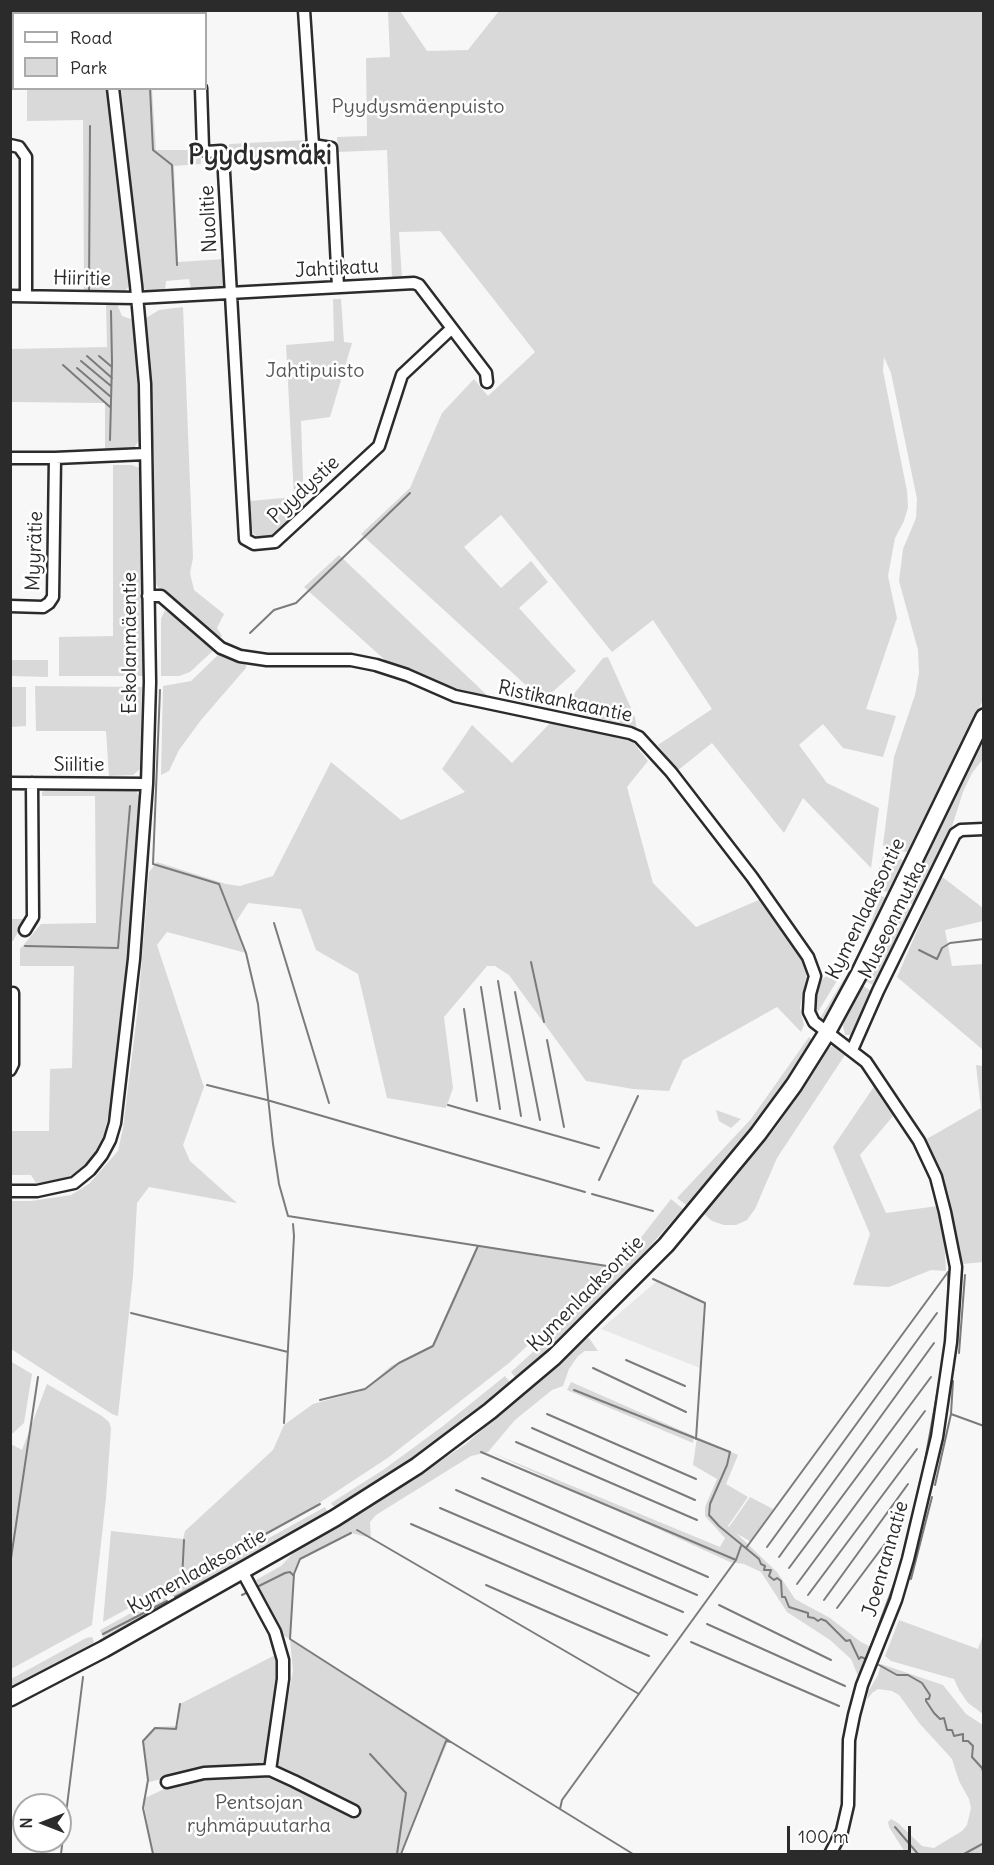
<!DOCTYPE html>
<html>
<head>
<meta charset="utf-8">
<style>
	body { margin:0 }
	#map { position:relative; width:994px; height:1865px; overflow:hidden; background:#f7f7f7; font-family:Delius,sans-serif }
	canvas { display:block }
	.frame { position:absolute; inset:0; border:12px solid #2b2b2b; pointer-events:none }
	.legend { position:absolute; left:12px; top:12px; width:195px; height:78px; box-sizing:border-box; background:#fff; border:2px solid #aaa; margin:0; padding:8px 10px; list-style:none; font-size:18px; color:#2b2b2b }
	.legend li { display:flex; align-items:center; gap:12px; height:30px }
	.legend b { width:30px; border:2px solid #aaa }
	.north { position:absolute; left:12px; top:1793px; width:60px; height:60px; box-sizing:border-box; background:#fff; border:2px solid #aaa; border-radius:50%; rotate:270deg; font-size:16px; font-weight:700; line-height:24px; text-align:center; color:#2b2b2b }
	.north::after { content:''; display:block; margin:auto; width:21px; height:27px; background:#2b2b2b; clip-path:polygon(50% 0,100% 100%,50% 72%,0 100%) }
	.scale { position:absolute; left:787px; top:1826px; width:124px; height:27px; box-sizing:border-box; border:3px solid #2b2b2b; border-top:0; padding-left:8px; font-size:18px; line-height:21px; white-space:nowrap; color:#2b2b2b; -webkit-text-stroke:4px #fff; paint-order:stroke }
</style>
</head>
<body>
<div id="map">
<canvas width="994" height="1865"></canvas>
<div class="frame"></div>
<ul class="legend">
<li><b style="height:8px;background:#fff"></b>Road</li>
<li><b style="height:16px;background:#d9d9d9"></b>Park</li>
</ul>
<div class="north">N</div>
<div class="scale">100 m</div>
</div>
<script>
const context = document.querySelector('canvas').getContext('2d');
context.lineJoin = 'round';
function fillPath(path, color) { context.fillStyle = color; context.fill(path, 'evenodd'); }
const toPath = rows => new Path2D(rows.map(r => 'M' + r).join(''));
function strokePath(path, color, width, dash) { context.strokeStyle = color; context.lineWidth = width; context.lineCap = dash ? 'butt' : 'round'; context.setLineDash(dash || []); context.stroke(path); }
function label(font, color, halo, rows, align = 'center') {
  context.font = font + ' Delius,sans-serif'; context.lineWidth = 5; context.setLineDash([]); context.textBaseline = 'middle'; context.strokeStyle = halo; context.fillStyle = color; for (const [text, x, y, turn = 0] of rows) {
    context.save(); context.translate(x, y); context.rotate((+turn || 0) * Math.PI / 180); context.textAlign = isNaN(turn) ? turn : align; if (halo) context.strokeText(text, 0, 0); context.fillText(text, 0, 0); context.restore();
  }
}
fillPath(toPath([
	[657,1281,704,1302,700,1368,601,1329]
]), '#e8e8e8');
fillPath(toPath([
	[388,11,400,11,427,51,468,50,499,11,983,11,983,700,919,833,907,852,885,849,883,845,894,757,915,695,919,673,918,650,899,581,903,549,916,518,917,499,891,373,884,357,883,371,907,491,908,507,904,521,895,538,888,576,897,618,866,709,896,716,883,757,843,748,823,724,799,745,827,783,879,808,871,868,803,798,784,833,712,743,677,771,658,745,712,709,653,620,612,652,501,515,464,547,501,588,531,561,548,582,519,608,576,671,538,705,508,698,529,688,361,534,410,488,442,413,474,379,488,396,535,352,440,231,399,232,402,279,392,279,387,150,338,152,337,137,367,136,366,58,390,57],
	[10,65,13,65,14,88,107,89,131,274,130,285,125,291,84,291,83,120,27,121,27,90,11,90],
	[121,89,152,89,156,150,200,150,201,164,174,166,178,262,225,259,226,280,222,287,191,289,189,279,166,281,165,291,150,292,144,289,142,284],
	[307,140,307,155,230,159,229,144],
	[333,299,341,299,344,342,352,343,330,417,301,421,304,509,278,533,266,538,258,538,253,533,252,528,250,501,294,497,286,345,334,341],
	[106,304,117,304,122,316,134,320,140,439,134,448,126,450,105,449,105,403,11,402,10,349,107,347],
	[183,307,193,558,190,573,194,590,224,614,217,628,222,636,219,638,164,593,157,586,155,579,154,461,146,321,146,318,159,310],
	[113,465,132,465,139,468,143,478,144,676,59,676,59,637,113,636],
	[339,555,489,697,451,687,386,661,304,587],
	[165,610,216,648,190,672,179,676,161,676,161,619],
	[222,654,246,665,246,668,201,720,179,750,169,771,161,775,163,686,191,681,218,655],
	[608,657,635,717,637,731,600,718,570,711,565,705,603,658],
	[11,660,48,660,48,677,11,676],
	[35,686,142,687,140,769,133,775,109,776,106,731,36,731],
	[11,687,26,687,26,726,11,727],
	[551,722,621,737,633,742,648,761,627,787,653,883,696,927,761,899,800,954,807,973,800,1008,804,1025,801,1032,777,1007,683,1060,669,1091,633,1089,586,1081,509,975,495,966,487,966,444,1017,453,1088,446,1108,387,1098,358,974,316,950,301,909,248,903,236,922,246,953,167,932,157,945,204,1087,183,1145,190,1161,237,1203,149,1187,137,1203,133,1276,118,1416,112,1414,11,1349,10,1201,31,1201,71,1195,89,1184,118,1151,123,1128,138,1007,149,872,157,862,226,884,240,886,273,876,331,762,401,820,465,792,442,769,472,725,512,763],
	[983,731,983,759,972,773,963,792,950,833,916,907,905,900,903,904,914,912,876,987,866,981,886,931],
	[50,788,131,789,137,792,141,803,128,964,109,1112,104,1135,94,1155,85,1166,72,1175,56,1181,36,1183,31,1175,11,1175,10,1131,49,1131,50,1069,72,1068,74,966,20,966,20,949,41,924,96,923,95,796,42,796,42,792],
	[883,855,887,858,886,865,867,924,843,971,816,1015,811,1004,817,984,839,965,848,951,862,924],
	[892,856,899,857,903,861,891,893,883,891],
	[941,876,983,908,983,921,945,930,952,966,983,964,983,1050,897,977],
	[881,896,888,898,850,976,826,1017,823,1019,820,1018,849,971,863,943],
	[11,919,25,919,13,941,11,941],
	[863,986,875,993,853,1035,845,1035,843,1026,845,1017],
	[809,1037,812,1040,810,1046,796,1069,752,1129,689,1207,677,1198,751,1119],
	[832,1046,840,1046,846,1050,845,1055,777,1158,755,1209,747,1220,736,1225,724,1225,712,1221,704,1214,778,1125,828,1049],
	[976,1065,983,1066,983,1262,963,1264,959,1260,941,1172,923,1141,981,1108],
	[875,1085,894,1115,860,1155,886,1213,938,1206,944,1237,946,1271,931,1270,889,1287,853,1285,870,1234,833,1147],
	[716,1110,741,1119,731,1128,719,1121],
	[671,1199,683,1209,604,1298,518,1381,511,1372,581,1308,618,1267],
	[477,1245,611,1267,509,1363,389,1457,298,1517,103,1622,111,1531,183,1539,185,1531,273,1450,284,1425,313,1404,364,1390,391,1366,432,1345],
	[589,1338,598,1351,585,1351,578,1356,569,1369,563,1386,552,1390,515,1420,488,1452,471,1456,376,1515,370,1522,371,1538,351,1533,300,1559,294,1574,290,1639,449,1739,400,1854,153,1854,143,1799,177,1783,207,1776,268,1774,355,1816,359,1810,347,1801,278,1769,276,1762,293,1671,290,1639,282,1635,256,1580,281,1566,296,1550,356,1516,466,1444,584,1339],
	[10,1361,32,1374,24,1423,11,1435],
	[505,1376,512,1385,442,1440,376,1485,339,1507,333,1506,331,1503,383,1470,443,1426],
	[571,1382,694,1436,693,1443,567,1390],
	[47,1384,102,1416,109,1422,111,1428,106,1498,92,1625,11,1669,11,1444,22,1450],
	[697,1437,738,1455,726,1484,748,1497,728,1526,729,1527,750,1497,773,1509,751,1542,736,1533,777,1572,795,1599,830,1618,861,1642,871,1647,858,1676,851,1659,830,1640,787,1612,761,1572,744,1564,730,1562,490,1452,720,1547,725,1538,705,1516,705,1507,717,1479,693,1465],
	[325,1507,328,1513,326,1516,191,1591,177,1597,170,1595,170,1593],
	[164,1595,168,1602,110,1637,103,1638,100,1630],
	[899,1620,978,1649,983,1635,983,1714,968,1703,959,1690,954,1679,891,1661,885,1656],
	[92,1637,94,1642,91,1648,11,1690,11,1679,86,1638],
	[277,1654,280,1676,269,1762,264,1768,202,1770,149,1782,143,1741,155,1727,178,1726,180,1704],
	[881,1664,943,1685,966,1714,983,1725,983,1854,906,1854,889,1827,888,1822,891,1819,898,1823,922,1846,934,1848,962,1831,967,1825,971,1808,969,1799,959,1781,952,1759,920,1724,899,1695,892,1691,878,1689,872,1693,867,1700,868,1692,878,1675]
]), '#d9d9d9');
strokePath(toPath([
	[150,88,153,150,172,165,177,265],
	[89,292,90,126],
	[87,356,112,378],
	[99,356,112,367],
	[81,361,111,386],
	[63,365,110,407],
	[77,368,111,397],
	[110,440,112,363,111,311],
	[250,633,274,610,296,603,410,493],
	[160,690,153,864,219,884,246,953,258,1004,273,1144,279,1184,288,1216,607,1266],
	[274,923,329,1103],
	[25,946,118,948,130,806],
	[919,950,937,959,942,948,950,943,984,939],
	[531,962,544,1022],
	[498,981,521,1116],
	[481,987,500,1109],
	[515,992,540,1120],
	[464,1009,477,1101],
	[547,1040,564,1127],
	[207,1085,267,1100,585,1192],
	[448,1105,599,1148],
	[599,1180,638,1096],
	[592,1194,653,1211],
	[948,1272,949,1302],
	[653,1279,705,1303,696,1439],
	[131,1313,288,1352],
	[959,1353,965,1275],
	[626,1360,685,1386],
	[593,1368,686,1412],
	[574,1390,730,1452,727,1465,710,1504,709,1515,719,1526,759,1559,761,1564,765,1566,764,1570,771,1570,769,1576,774,1580,777,1578,781,1581,782,1597,785,1597,789,1607,808,1613,808,1617,814,1618,818,1621,821,1619,826,1621,846,1641,850,1640,859,1659,861,1657,866,1659,897,1576,909,1532],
	[320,1400,365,1389,399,1363,433,1346,478,1246],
	[547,1414,696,1479],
	[951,1414,984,1426],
	[284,1423,294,1236,293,1224],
	[532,1428,695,1500],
	[516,1442,697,1520],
	[481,1452,736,1560],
	[922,1477,943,1361],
	[482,1478,708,1577],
	[935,1485,951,1414,953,1381],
	[456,1490,697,1595],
	[440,1508,683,1612],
	[411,1524,667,1635],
	[357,1530,639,1694],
	[351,1533,300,1559,294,1574,290,1639,451,1742],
	[184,1540,182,1580,320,1504],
	[767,1547,937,1313],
	[746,1548,948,1272],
	[779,1557,934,1343],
	[10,1565,38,1377],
	[789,1568,931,1377],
	[911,1579,932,1497],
	[797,1584,925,1411],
	[486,1585,649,1656],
	[255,1588,285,1573,290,1572,294,1576],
	[242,1595,250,1591],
	[808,1595,917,1449],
	[175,1597,296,1532],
	[824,1600,908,1484],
	[719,1605,831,1660],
	[837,1608,902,1521],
	[707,1624,845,1686],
	[103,1634,167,1601],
	[691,1642,839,1706],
	[879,1665,897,1675,908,1675,922,1683,930,1695,929,1699,926,1699,926,1701,934,1713,940,1719,944,1718,947,1730,952,1730,954,1736,963,1734,963,1741,968,1741,973,1746,972,1757,982,1768,984,1775],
	[370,1754,406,1793,397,1854],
	[560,1809,562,1800,736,1560,741,1546],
	[895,1827,918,1854],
	[61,1854,83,1677],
	[153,1854,143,1808,148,1780,143,1741,155,1728,176,1729,180,1704],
	[401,1854,446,1741,451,1742,633,1854],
	[964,1854,984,1843]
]), '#7b7b7b', 2);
const minor = toPath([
	[197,10,197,14],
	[304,10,313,145,331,148,338,287],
	[10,12,102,14],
	[105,14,166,10],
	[201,88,203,148,207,152,221,151,223,155,245,539,254,544,275,542,379,446,402,375,451,329],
	[10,145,19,147,26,157,26,296],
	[10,296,137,298,414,283,419,285,486,373,487,382],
	[10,458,55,458,146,454],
	[148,596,161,596,221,648,240,656,267,660,351,660,376,665,407,675,455,696,630,733,639,737,671,772,752,877,808,957,815,976,810,994,809,1012,814,1022,866,1062,919,1141,936,1177,945,1212,956,1267,951,1342,937,1437,908,1559,896,1600,862,1685,854,1715,849,1740,848,1805,842,1831,830,1854],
	[10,606,43,607,49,603,53,597,55,458],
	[10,783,147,784],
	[25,930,33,917,32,783],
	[852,1050,878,991,955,834,961,830,984,829],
	[10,1070,13,1064,13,993],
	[10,1191,37,1191,74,1183,90,1170,102,1155,110,1140,115,1123,134,959,147,784,150,682,145,384,136,285,113,88],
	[270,1770,294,1781,354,1811],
	[167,1782,204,1773,270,1770,283,1679,283,1660,275,1632,242,1571]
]);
const secondary = toPath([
	[10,1698,104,1649,335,1518,417,1466,490,1411,554,1357,666,1245,758,1134,794,1085,828,1031,859,974,984,717]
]);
strokePath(minor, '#2b2b2b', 15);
strokePath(secondary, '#2b2b2b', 20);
strokePath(minor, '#fff', 10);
strokePath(secondary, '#fff', 15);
label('20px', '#565656', '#fff', [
	["Pyydysmäenpuisto",418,107],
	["Jahtipuisto",315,371],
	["Pentsojan",259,1803],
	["ryhmäpuutarha",259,1826]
]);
label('20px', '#2b2b2b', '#fff', [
	["Nuolitie",209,219,-93],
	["Jahtikatu",337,269,-3],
	["Hiiritie",82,279,1],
	["Pyydystie",304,490,-43],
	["Myyrätie",35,551,-88],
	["Eskolanmäentie",130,643,-90],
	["Ristikankaantie",565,702,12],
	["Siilitie",79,765],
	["Kymenlaaksontie",866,909,-64],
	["Museonmutka",893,920,-64],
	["Kymenlaaksontie",586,1294,-45],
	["Joenrannatie",886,1559,-74],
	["Kymenlaaksontie",197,1572,-29]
]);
label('bold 26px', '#2b2b2b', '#fff', [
	["Pyydysmäki",260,157]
]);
</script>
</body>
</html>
